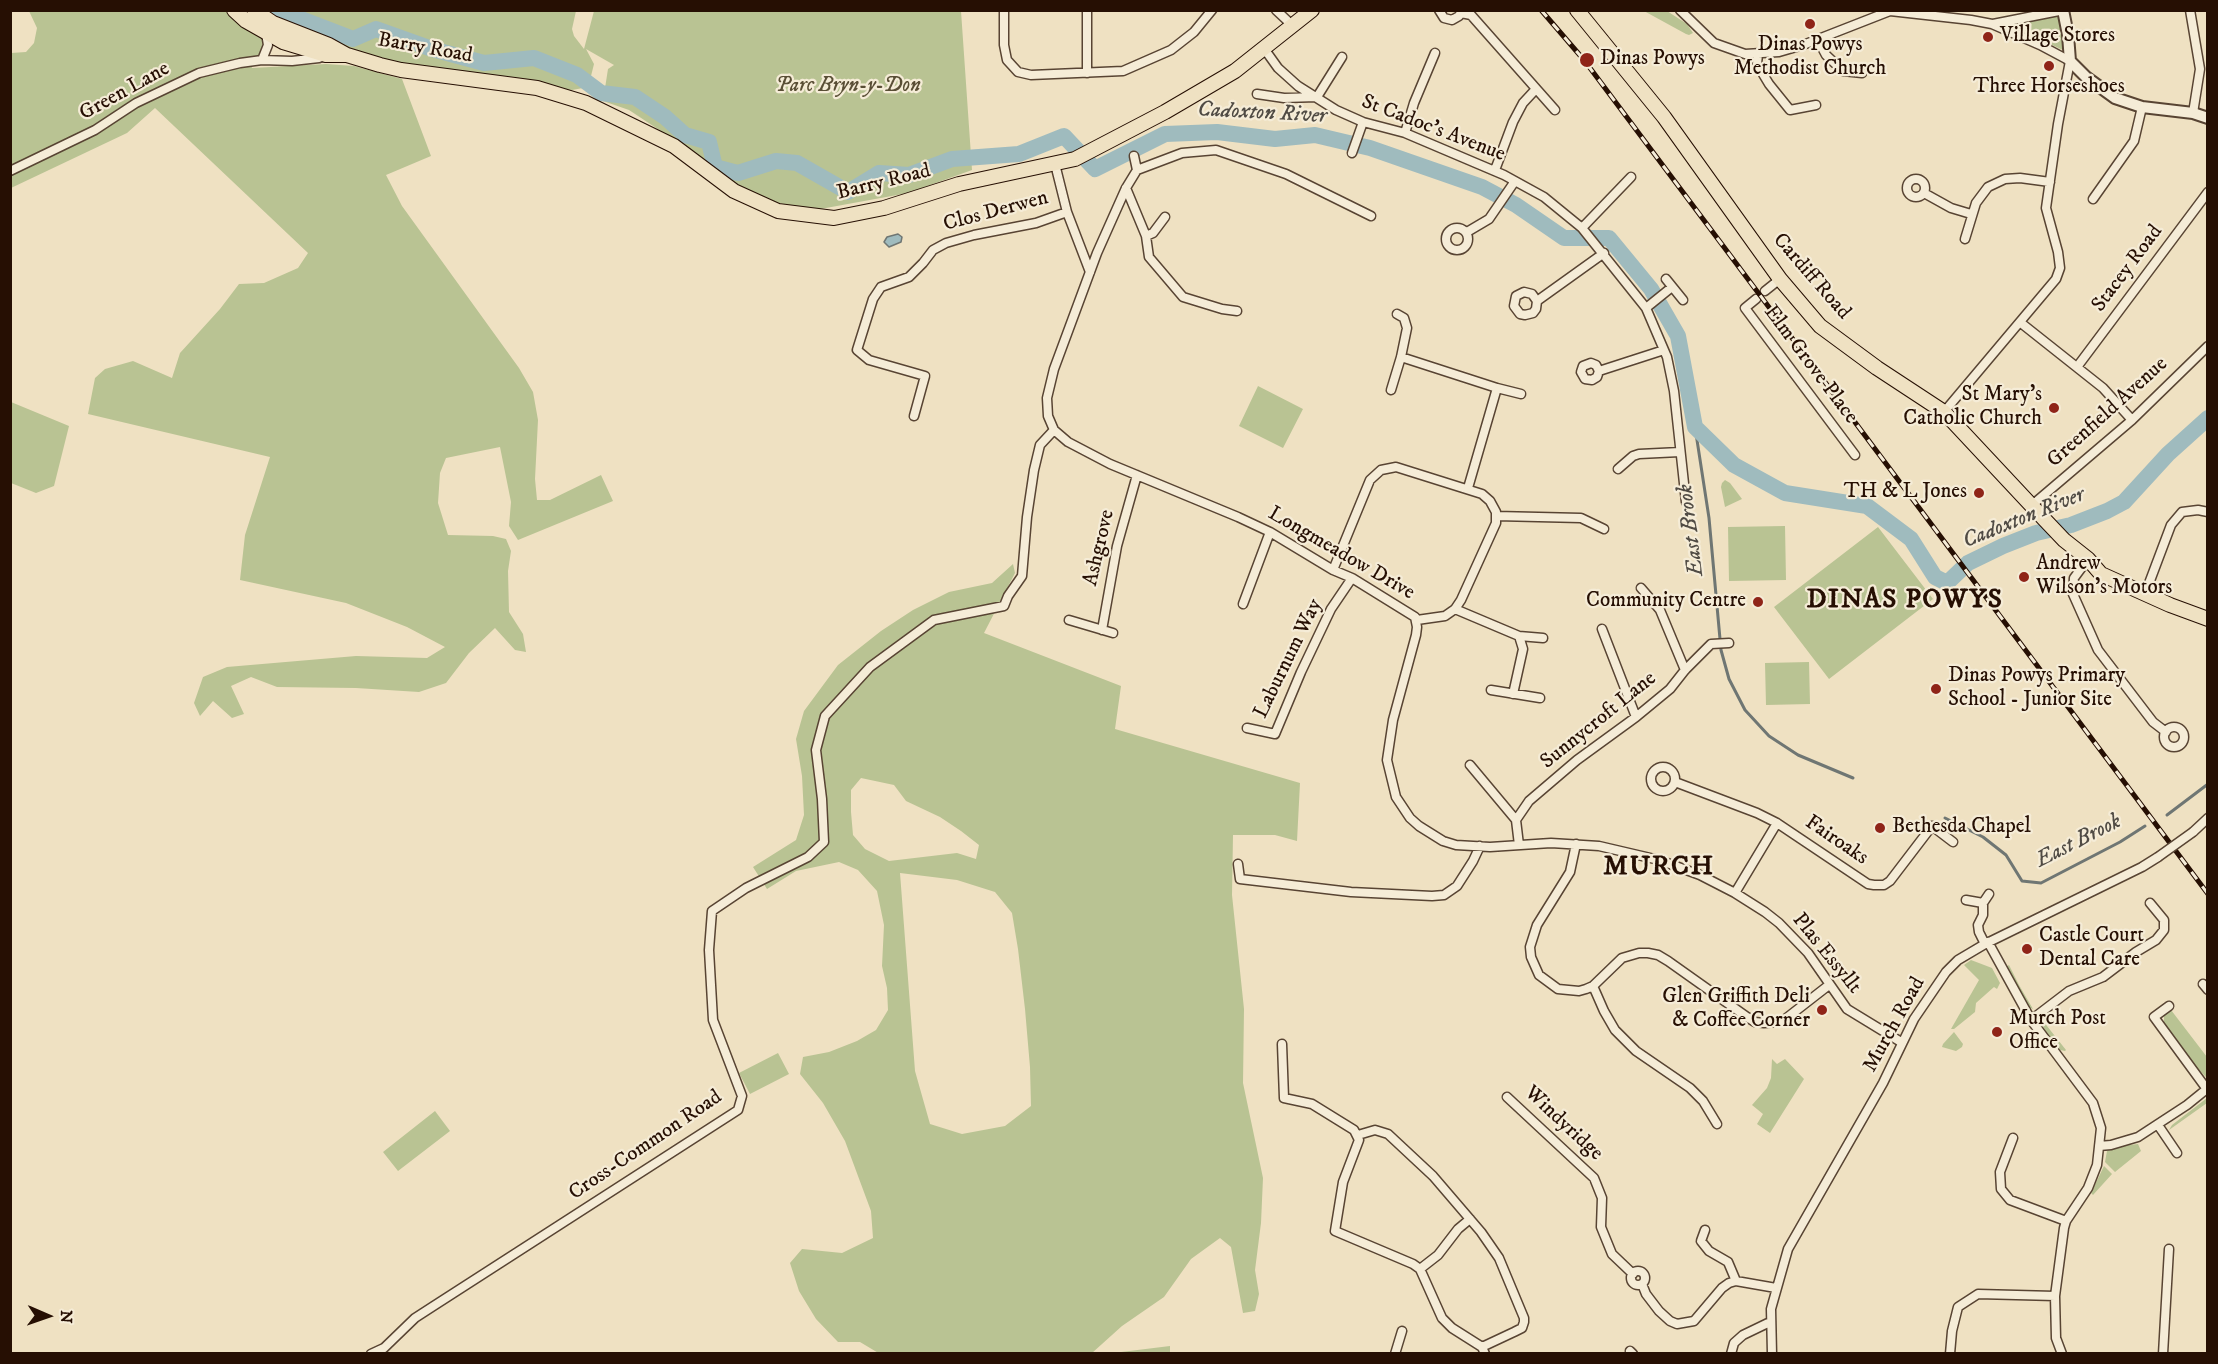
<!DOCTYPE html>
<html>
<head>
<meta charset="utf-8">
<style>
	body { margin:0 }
	#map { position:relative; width:2218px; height:1364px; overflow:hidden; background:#efe1c2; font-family:"IM FELL DW Pica",serif }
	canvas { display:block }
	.frame { position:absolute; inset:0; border:12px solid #260f03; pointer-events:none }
	.north { position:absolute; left:18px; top:1286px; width:60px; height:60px; -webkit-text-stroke:4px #f5ecd7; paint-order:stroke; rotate:92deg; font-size:16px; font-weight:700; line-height:24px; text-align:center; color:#260f03 }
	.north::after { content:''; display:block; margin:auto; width:21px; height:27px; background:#260f03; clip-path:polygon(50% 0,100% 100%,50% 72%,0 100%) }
</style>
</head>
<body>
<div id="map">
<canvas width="2218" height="1364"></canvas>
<div class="frame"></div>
<div class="north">N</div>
</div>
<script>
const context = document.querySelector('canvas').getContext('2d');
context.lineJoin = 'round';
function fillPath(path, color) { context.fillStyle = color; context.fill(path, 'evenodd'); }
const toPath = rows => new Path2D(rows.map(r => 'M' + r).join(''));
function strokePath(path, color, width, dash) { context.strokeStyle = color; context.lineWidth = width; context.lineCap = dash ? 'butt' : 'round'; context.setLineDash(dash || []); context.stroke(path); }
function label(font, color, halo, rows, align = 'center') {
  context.font = font + ' "IM FELL DW Pica",serif'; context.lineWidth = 4.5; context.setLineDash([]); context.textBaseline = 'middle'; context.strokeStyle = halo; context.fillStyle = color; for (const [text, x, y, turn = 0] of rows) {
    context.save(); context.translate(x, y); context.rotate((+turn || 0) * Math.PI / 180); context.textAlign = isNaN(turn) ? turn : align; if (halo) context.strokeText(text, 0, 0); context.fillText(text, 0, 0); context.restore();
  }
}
fillPath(toPath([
	[29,11,227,11,236,20,261,37,264,45,260,54,251,59,252,68,326,64,354,66,402,79,431,156,386,175,402,206,519,368,533,392,538,420,535,479,537,500,550,500,601,475,613,501,518,540,509,526,511,502,500,447,446,458,440,473,438,503,448,535,493,536,506,539,511,551,508,571,509,612,523,634,526,652,515,650,495,628,469,653,446,683,419,692,356,688,277,687,251,677,231,686,244,714,232,718,213,701,200,716,194,703,203,677,227,667,356,656,427,658,445,647,407,627,346,603,240,580,245,535,270,457,88,414,95,378,105,369,133,361,172,378,180,353,220,309,239,284,264,283,298,268,308,253,155,108,127,133,11,188,11,53,26,52,34,43,37,28],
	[258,11,576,11,572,29,574,36,584,49,594,11,961,11,972,170,908,193,815,210,753,198,694,153,629,110,603,101,608,69,614,65,586,49,594,64,590,80,583,88,572,90,400,65,350,50],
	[1644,11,1667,11,1687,24,1693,33,1689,35,1686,34],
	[2059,16,2063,31,2063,50,2008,25],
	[1258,386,1303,409,1283,448,1239,426],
	[11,402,69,426,54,486,36,493,11,483],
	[1725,480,1730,483,1742,499,1725,507,1721,487,1722,483],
	[1785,526,1786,580,1729,581,1728,527],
	[1878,527,1933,599,1829,679,1774,607],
	[1013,564,1015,573,984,633,1121,686,1115,729,1300,783,1297,841,1275,835,1233,835,1232,895,1244,1009,1243,1083,1263,1178,1261,1223,1255,1270,1259,1294,1255,1311,1243,1313,1231,1247,1220,1238,1191,1259,1164,1297,1122,1326,1092,1353,880,1354,860,1342,838,1342,816,1319,799,1291,790,1263,802,1249,842,1253,873,1238,871,1211,845,1141,823,1103,800,1074,803,1057,829,1052,857,1041,876,1030,888,1010,887,988,882,966,884,925,877,891,858,870,839,862,796,871,767,889,753,867,796,840,804,815,802,776,796,739,804,711,838,665,881,631,913,610,949,592,992,583],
	[861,778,894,785,906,801,940,817,961,831,979,845,976,859,957,853,889,861,865,849,853,835,851,812,851,790],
	[900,873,957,880,995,892,1012,913,1018,949,1025,1009,1030,1067,1031,1106,1005,1126,962,1134,930,1124,915,1071],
	[1809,662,1810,704,1766,705,1765,663],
	[1971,960,1992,968,2000,983,1997,989,1994,987,1976,1003,1975,1012,1954,1029,1951,1029,1979,980,1964,965],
	[2009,965,2019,985,2033,1009,2028,1007,2006,967],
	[2171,1010,2207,1057,2207,1078,2197,1068,2164,1023,2164,1015],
	[2043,1021,2066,1050,2065,1051,2060,1050,2046,1032,2042,1024],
	[1954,1032,1963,1044,1962,1047,1956,1051,1942,1047,1943,1044],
	[778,1053,789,1074,750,1094,739,1073],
	[1772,1059,1777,1064,1785,1059,1804,1079,1770,1133,1757,1124,1763,1114,1752,1105,1767,1088,1771,1078],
	[2207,1098,2207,1103,2169,1130,2172,1125],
	[435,1111,450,1131,398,1171,383,1152],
	[2138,1144,2141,1151,2115,1172,2105,1162,2107,1151,2111,1147],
	[2104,1166,2112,1174,2093,1195,2091,1193],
	[1170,1346,1170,1353,1113,1353]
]), '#b9c393');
const water = toPath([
	[898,234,902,237,901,242,889,247,884,242,887,237,898,234]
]);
fillPath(water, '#9fbbbe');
strokePath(water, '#6f7673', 1.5);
strokePath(toPath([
	[1695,427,1709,518,1721,650,1729,679,1745,710,1769,736,1798,755,1853,778],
	[2167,815,2208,784],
	[1945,818,1983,837,2006,855,2022,881,2041,883,2120,842,2145,826]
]), '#6f7673', 3);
strokePath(toPath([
	[264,10,272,16,301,19,353,39,376,29,432,49,484,63,534,58,577,75,601,93,635,97,665,117,685,135,709,142,715,167,738,173,776,161,797,163,848,192,879,173,909,175,952,159,1019,154,1064,136,1095,169,1165,134,1217,132,1275,139,1315,135,1370,148,1482,187,1516,205,1564,238,1609,238,1651,289,1678,336,1695,427,1734,465,1785,493,1867,506,1911,539,1935,577,1947,583,1968,563,2003,546,2036,533,2071,525,2107,511,2124,502,2168,454,2208,418]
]), '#9fbbbe', 16);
const minor = toPath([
	[1004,10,1004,45,1007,60,1018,72,1031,75,1123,71,1171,50,1194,32,1212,10],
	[1276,10,1293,26],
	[1439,10,1444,18,1452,20,1459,16,1462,10],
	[1680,10,1714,43,1745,54,1779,52,1803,45,1890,11,1971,20,1992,24,2040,45,2070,61,2058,124,2046,208,2058,252,2060,268,2056,279,1944,412],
	[2190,10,2200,69,2193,113],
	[1461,13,1471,15,1555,110],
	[1993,24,2064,10],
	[1818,40,1826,55,1843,71,1862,73],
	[1263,47,1278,68,1298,86,1336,110,1363,122,1405,133,1504,175,1544,197,1582,228,1646,308,1667,357,1674,391,1686,502],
	[1758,54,1757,64,1769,84,1790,110,1816,105],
	[262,60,268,45,266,33],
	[1087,73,1087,10],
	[1257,94,1284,98,1317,97,1342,57],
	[1405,133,1414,103,1435,53],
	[1352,153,1363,122],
	[1134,156,1137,170,1126,188,1097,253,1054,369,1047,398,1048,416,1054,430,1068,442,1110,464,1238,517,1270,532,1333,570,1352,578,1415,617,1417,627,1416,635,1393,720,1387,760,1396,797,1410,818,1419,826,1443,841,1456,845,1490,847,1551,843,1599,846,1659,860,1700,875,1735,893,1765,912,1779,923,1808,953,1847,1009,1901,1042],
	[1055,164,1067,212,1090,272],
	[1137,170,1182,153,1216,150,1286,174,1371,216],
	[1495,170,1513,122,1523,103,1536,89],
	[10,171,95,130,136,103,199,73,240,63,262,60,292,61,319,58,325,56],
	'1907 188a9 9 0 1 1 18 0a9 9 0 1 1-18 0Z',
	[1126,188,1146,236,1149,257,1183,297,1222,309,1237,311],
	[1924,193,1951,208,1971,214],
	[2093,199,2134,141,2142,107],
	'1446 239a11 11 0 1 1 22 0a11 11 0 1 1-22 0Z',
	[1582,228,1631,177],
	[1467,232,1489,219,1515,181],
	[1146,236,1153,233,1165,217],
	[1965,239,1976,203,1988,187,2005,179,2020,178,2050,182],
	[1666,279,1683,300],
	[1765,291,1780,279],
	[1756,299,1745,308,1855,455],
	[1537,301,1532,294,1524,292,1516,296,1514,306,1520,314,1525,315,1533,313,1536,309,1537,301,1604,253],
	[1646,308,1672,287],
	[2021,323,2103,388,2132,420],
	[1401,357,1497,388,1468,488],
	[2077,367,2208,192],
	[1599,371,1596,365,1591,363,1583,366,1581,372,1585,379,1592,380,1597,377,1599,371,1664,350],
	[1497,388,1521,394],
	[1391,390,1401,357,1407,328,1404,318,1397,314],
	[914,416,925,376,869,360,857,350,873,299,881,287,909,277,923,263,933,250,946,243,974,235,1036,223,1067,212],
	[1618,469,1633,456,1639,454,1680,452],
	[2031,506,2132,420,2208,346],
	[1496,516,1581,518,1604,529],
	[2088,559,2074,578,2073,594,2098,650,2153,722,2166,732],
	[1333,570,1370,480,1381,470,1396,467,1482,494,1490,501,1496,512,1496,523,1461,600,1455,609,1445,616,1417,620],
	[1641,588,1660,610,1685,670],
	[2145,594,2171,525,2182,512,2198,510,2208,512],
	[1243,604,1270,532],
	[1455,609,1519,636,1523,649,1513,694],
	[1069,620,1113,633],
	[1602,629,1636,717],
	[1102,630,1117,546,1137,475],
	[1519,636,1543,638],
	[1491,690,1540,698],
	'2164 737a10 10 0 1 1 20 0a10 10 0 1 1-20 0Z',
	[1247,728,1275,734,1301,672,1331,609,1352,578],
	[1470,765,1516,820],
	'1651 779a12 12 0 1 1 24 0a12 12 0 1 1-24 0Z',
	[1675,782,1757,813,1777,823,1868,884,1874,885,1884,885,1890,881,1932,826,1953,842],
	[2193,832,2208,818],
	[1576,844,1570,872,1537,925,1530,947,1531,957,1539,975,1558,989,1579,991,1586,989,1593,986,1622,958,1639,953,1648,953,1658,955,1668,961,1747,1017,1755,1022,1764,1023,1778,1022,1784,1020,1829,985],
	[1519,845,1516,820,1529,801,1577,760,1636,717,1670,689,1685,670,1711,644,1729,643],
	[1238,864,1240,879,1351,892,1432,896,1444,895,1457,886,1473,861,1480,846],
	[1735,893,1777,823],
	[1966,900,1983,903],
	[1988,942,2031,1020,2093,1103,2101,1128,2097,1165,2088,1188,2066,1221,2064,1228,2055,1296,2056,1338,2062,1354],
	[1985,944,1979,932,1978,925,1983,915,1983,903,1989,894],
	[2203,984,2208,990],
	[1593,986,1604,1011,1615,1030,1636,1051,1690,1088,1703,1101,1717,1124],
	[2169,1006,2154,1017,2206,1088],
	[2031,1020,2069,991,2103,977,2136,952,2156,940,2164,930,2164,920,2150,903],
	[1282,1044,1284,1098,1312,1104,1354,1130,1359,1140,1343,1182,1335,1231,1413,1264,1420,1269,1442,1318,1452,1328,1482,1347,1485,1354],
	[1507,1097,1594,1178,1602,1198,1601,1227,1612,1254,1633,1274],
	[2158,1125,2177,1153],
	[1358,1135,1375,1130,1388,1134,1433,1176,1481,1232,1499,1258,1524,1318,1524,1322,1522,1328,1514,1332,1482,1347],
	[2013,1138,2000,1172,2001,1189,2010,1200,2066,1221],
	[2099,1146,2111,1145,2138,1137,2187,1105,2208,1088],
	[1705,1230,1701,1241,1709,1251,1728,1262,1736,1281],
	[1420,1269,1438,1255,1458,1229,1470,1219],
	'1631 1278a7 7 0 1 1 14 0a7 7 0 1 1-14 0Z',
	[1642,1284,1646,1294,1659,1311,1670,1321,1677,1324,1694,1321,1722,1288,1729,1283,1736,1281,1776,1288],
	[1630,1351,1633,1354],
	[371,1354,384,1348,415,1318,432,1307,738,1110,742,1096,713,1020,709,950,712,911,746,888,808,857,824,842,822,799,816,750,825,716,870,667,934,620,1004,606,1008,596,1022,576,1027,517,1034,470,1040,445,1054,430],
	[1395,1354,1402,1331],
	[1731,1354,1734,1343,1743,1335,1770,1322],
	[1772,1354,1771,1309,1788,1249,1883,1083,1914,1019,1946,972,1958,960,1985,944,2142,867,2158,857],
	[1950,1354,1952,1331,1958,1307,1978,1294,2055,1296],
	[2163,1354,2169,1249]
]);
const tertiary = toPath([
	[2063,10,2068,35,2070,61,2086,77,2115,98,2142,107,2193,113,2208,118]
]);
const primary = toPath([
	[234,10,246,21,283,42,326,55,345,55],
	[254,10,273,23,329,45,347,55,380,65,401,70,537,88,586,103,674,146,734,191,778,211,834,218,884,208,959,184,1075,159,1165,112,1235,71,1312,10],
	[1577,10,1664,117,1780,279,1820,326,1877,368,1944,412,2045,520,2064,540,2088,559,2101,574,2170,605,2208,619]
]);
strokePath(minor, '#584433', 11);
strokePath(tertiary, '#584433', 14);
strokePath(primary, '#260f03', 16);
strokePath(minor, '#f5ecd7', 8);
strokePath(tertiary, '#f5ecd7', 10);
strokePath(primary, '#efe1c2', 14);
const rail = toPath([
	[1541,10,1584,60,2208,894]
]);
strokePath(rail, '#260f03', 5);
strokePath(rail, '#f5ecd7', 3, [9]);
const minorBridge = toPath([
	[2158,857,2193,832]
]);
strokePath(minorBridge, '#584433', 11, []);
strokePath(minorBridge, '#f5ecd7', 8);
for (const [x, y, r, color] of [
	[1810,24,6,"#8f2418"],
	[1988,37,6,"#8f2418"],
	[1587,60,8,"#8f2418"],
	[2049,66,6,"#8f2418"],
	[2054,408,6,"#8f2418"],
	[1979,493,6,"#8f2418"],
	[2024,577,6,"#8f2418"],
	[1758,602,6,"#8f2418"],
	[1936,689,6,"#8f2418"],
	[1880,828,6,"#8f2418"],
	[2027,949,6,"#8f2418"],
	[1822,1010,6,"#8f2418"],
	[1997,1032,6,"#8f2418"]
]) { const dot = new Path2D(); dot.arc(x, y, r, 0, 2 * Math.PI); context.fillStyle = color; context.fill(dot); strokePath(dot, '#f5ecd7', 2); }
label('21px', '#260f03', '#f5ecd7', [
	["Village Stores",2000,37],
	["Dinas Powys",1810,46,"center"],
	["Methodist Church",1810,70,"center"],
	["Dinas Powys",1600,60],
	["Three Horseshoes",2049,88,"center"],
	["St Mary's",2042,396,"right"],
	["Catholic Church",2042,420,"right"],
	["TH & L Jones",1967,493,"right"],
	["Andrew",2036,565],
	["Wilson's Motors",2036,589],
	["Community Centre",1746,602,"right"],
	["Dinas Powys Primary",1948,677],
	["School - Junior Site",1948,701],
	["Bethesda Chapel",1892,828],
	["Castle Court",2039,937],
	["Dental Care",2039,961],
	["Glen Griffith Deli",1810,998,"right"],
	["& Coffee Corner",1810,1022,"right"],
	["Murch Post",2009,1020],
	["Office",2009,1044]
], 'left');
label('21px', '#260f03', '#f5ecd7', [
	["Barry Road",425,49,10],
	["Green Lane",125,92,-29],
	["St Cadoc's Avenue",1433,129,21],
	["Barry Road",884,183,-14],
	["Clos Derwen",996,212,-15],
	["Stacey Road",2128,269,-53],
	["Cardiff Road",1811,277,49],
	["Elm Grove Place",1810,365,53],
	["Greenfield Avenue",2108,413,-42],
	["Ashgrove",1100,548,-77],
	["Longmeadow Drive",1341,554,30],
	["Laburnum Way",1289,659,-64],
	["Sunnycroft Lane",1599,721,-39],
	["Fairoaks",1836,841,34],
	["Plas Essyllt",1826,954,51],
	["Murch Road",1895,1025,-61],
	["Windyridge",1563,1124,43],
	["Cross-Common Road",646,1146,-34]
]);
label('italic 21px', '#594e35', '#f5ecd7', [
	["Parc Bryn-y-Don",848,87]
]);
label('italic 22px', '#504b44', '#f5ecd7', [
	["Cadoxton River",1262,114,3],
	["Cadoxton River",2024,519,-22],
	["East Brook",1692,530,-97],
	["East Brook",2079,842,-27]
]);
context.letterSpacing = '1.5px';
label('bold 27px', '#260f03', '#f5ecd7', [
	["DINAS POWYS",1905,601],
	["MURCH",1659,868]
]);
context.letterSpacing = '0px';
</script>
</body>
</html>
